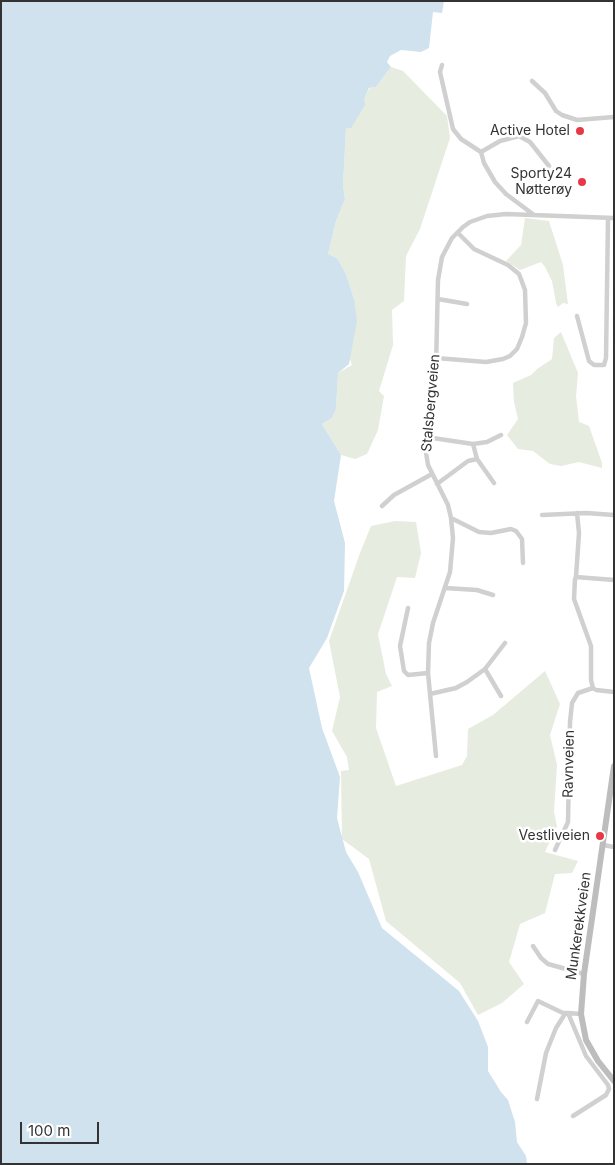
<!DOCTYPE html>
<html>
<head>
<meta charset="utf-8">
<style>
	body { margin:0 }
	#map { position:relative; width:615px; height:1165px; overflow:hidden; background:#fff; font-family:Inter,sans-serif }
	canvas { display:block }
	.frame { position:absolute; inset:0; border:2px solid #333; pointer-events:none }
	.scale { position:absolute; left:20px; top:1122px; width:79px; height:22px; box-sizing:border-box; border:2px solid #333; border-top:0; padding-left:6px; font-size:15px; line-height:18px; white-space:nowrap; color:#333; -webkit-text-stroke:4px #fff; paint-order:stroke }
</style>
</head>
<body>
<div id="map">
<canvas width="615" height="1165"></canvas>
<div class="frame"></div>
<div class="scale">100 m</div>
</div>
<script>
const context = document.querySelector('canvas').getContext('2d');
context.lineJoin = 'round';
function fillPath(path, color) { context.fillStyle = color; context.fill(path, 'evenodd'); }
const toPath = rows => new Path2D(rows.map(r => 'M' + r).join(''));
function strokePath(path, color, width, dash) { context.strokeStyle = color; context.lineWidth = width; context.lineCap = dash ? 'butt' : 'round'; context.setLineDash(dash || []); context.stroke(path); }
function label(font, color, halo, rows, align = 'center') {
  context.font = font + ' Inter,sans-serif'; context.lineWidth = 5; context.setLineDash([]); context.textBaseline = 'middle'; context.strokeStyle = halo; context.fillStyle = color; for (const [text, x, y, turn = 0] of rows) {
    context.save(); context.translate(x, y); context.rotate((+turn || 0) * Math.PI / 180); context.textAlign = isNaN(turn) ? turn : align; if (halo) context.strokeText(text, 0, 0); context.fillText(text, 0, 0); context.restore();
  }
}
fillPath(toPath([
	[391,67,403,71,447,116,450,138,420,229,406,256,404,301,392,310,393,345,379,391,384,396,378,430,367,454,355,459,341,455,322,424,332,418,336,409,338,373,352,365,349,356,353,337,354,299,346,274,337,258,328,254,336,221,345,199,343,186,346,127,370,88,376,87],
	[525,218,549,221,563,265,568,304,563,303,558,307,556,303,552,281,545,267,541,262,520,270,506,261,521,245],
	[561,332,578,373,576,396,579,422,589,426,602,463,602,468,579,462,561,466,550,464,533,451,518,449,507,435,518,419,514,402,513,383,531,375,537,369,552,359,554,338],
	[395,521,416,522,421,553,415,578,397,577,378,634,386,674,392,686,377,692,376,728,396,786,462,765,467,756,468,729,493,715,545,671,560,704,550,735,557,765,554,812,557,826,545,852,578,861,572,873,555,874,545,913,520,924,509,962,524,984,502,1003,478,1015,460,983,386,921,369,859,342,839,341,771,349,770,347,757,332,731,340,697,329,641,360,553,371,526]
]), '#e6ecdf');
fillPath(toPath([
	[1,1,444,1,442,13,433,12,429,48,421,52,401,50,390,56,387,62,391,67,376,87,369,88,364,99,365,105,351,128,346,128,343,186,345,199,336,221,328,254,337,258,346,274,354,299,357,321,349,364,338,373,336,409,332,418,322,424,341,455,334,501,345,543,344,591,327,638,309,668,322,728,340,777,337,818,346,852,358,872,382,928,459,991,478,1021,488,1047,488,1071,501,1092,508,1100,515,1122,517,1142,526,1156,527,1164,1,1164]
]), '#cfe2ee');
strokePath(toPath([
	[442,65,440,72,453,129,461,139,481,152],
	[532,81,545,93,556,111,562,115,577,120,614,117],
	[534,215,506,194,495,182,484,163,481,152,500,141,519,136,530,142,549,166],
	[438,299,467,304],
	[577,316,589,361,594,365,604,365,606,358,608,218],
	[436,358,486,362,503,359,510,356,517,349,522,337,526,323,525,290,519,274,508,265,474,249,458,233],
	[426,437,473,444,487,442,501,435],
	[473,444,477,459,494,483],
	[437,484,468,461,477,459],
	[382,506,394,495,432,474],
	[542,515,586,513,614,515],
	[451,518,479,532,491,533,511,529,516,531,522,539,523,563],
	[576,577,579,533,577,513],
	[445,588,477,590,493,595],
	[408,608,400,646,404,671,408,675,428,673],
	[485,669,501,696],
	[593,688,591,680,591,646,574,599,575,579,576,577,614,580],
	[430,694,456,688,467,682,485,669,505,643],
	[436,756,428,673,429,643,433,623,450,572,453,538,451,518,448,505,428,465,425,446,436,367,438,280,442,257,452,238,463,227,470,222,487,216,506,214,614,218],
	[603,845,614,847],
	[555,850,568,822,570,722,572,703,578,693,593,688,596,690,614,692],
	[533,946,541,958,548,964,584,974],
	[527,1022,538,1001,563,1013,568,1013,586,1056,608,1085,609,1089,606,1095,573,1116],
	[537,1099,546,1053,556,1028,565,1014,568,1013,581,1014]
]), '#d0d0d0', 4.5);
strokePath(toPath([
	[614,766,584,974,581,1014,586,1040,598,1061,614,1081]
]), '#bdbdbd', 6);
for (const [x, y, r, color] of [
	[580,131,5,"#e63946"],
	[582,182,5,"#e63946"],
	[600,836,5,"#e63946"]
]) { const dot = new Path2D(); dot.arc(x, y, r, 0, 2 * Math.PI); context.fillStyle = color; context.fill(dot); strokePath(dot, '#fff', 2); }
label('14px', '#333', '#fff', [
	["Active Hotel",570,131],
	["Sporty24",572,174],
	["Nøtterøy",572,190],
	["Vestliveien",590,836]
], 'right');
label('14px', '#333', '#fff', [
	["Stalsbergveien",431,403,-85],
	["Ravnveien",569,764,-89],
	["Munkerekkveien",579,926,-82]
]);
</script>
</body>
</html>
